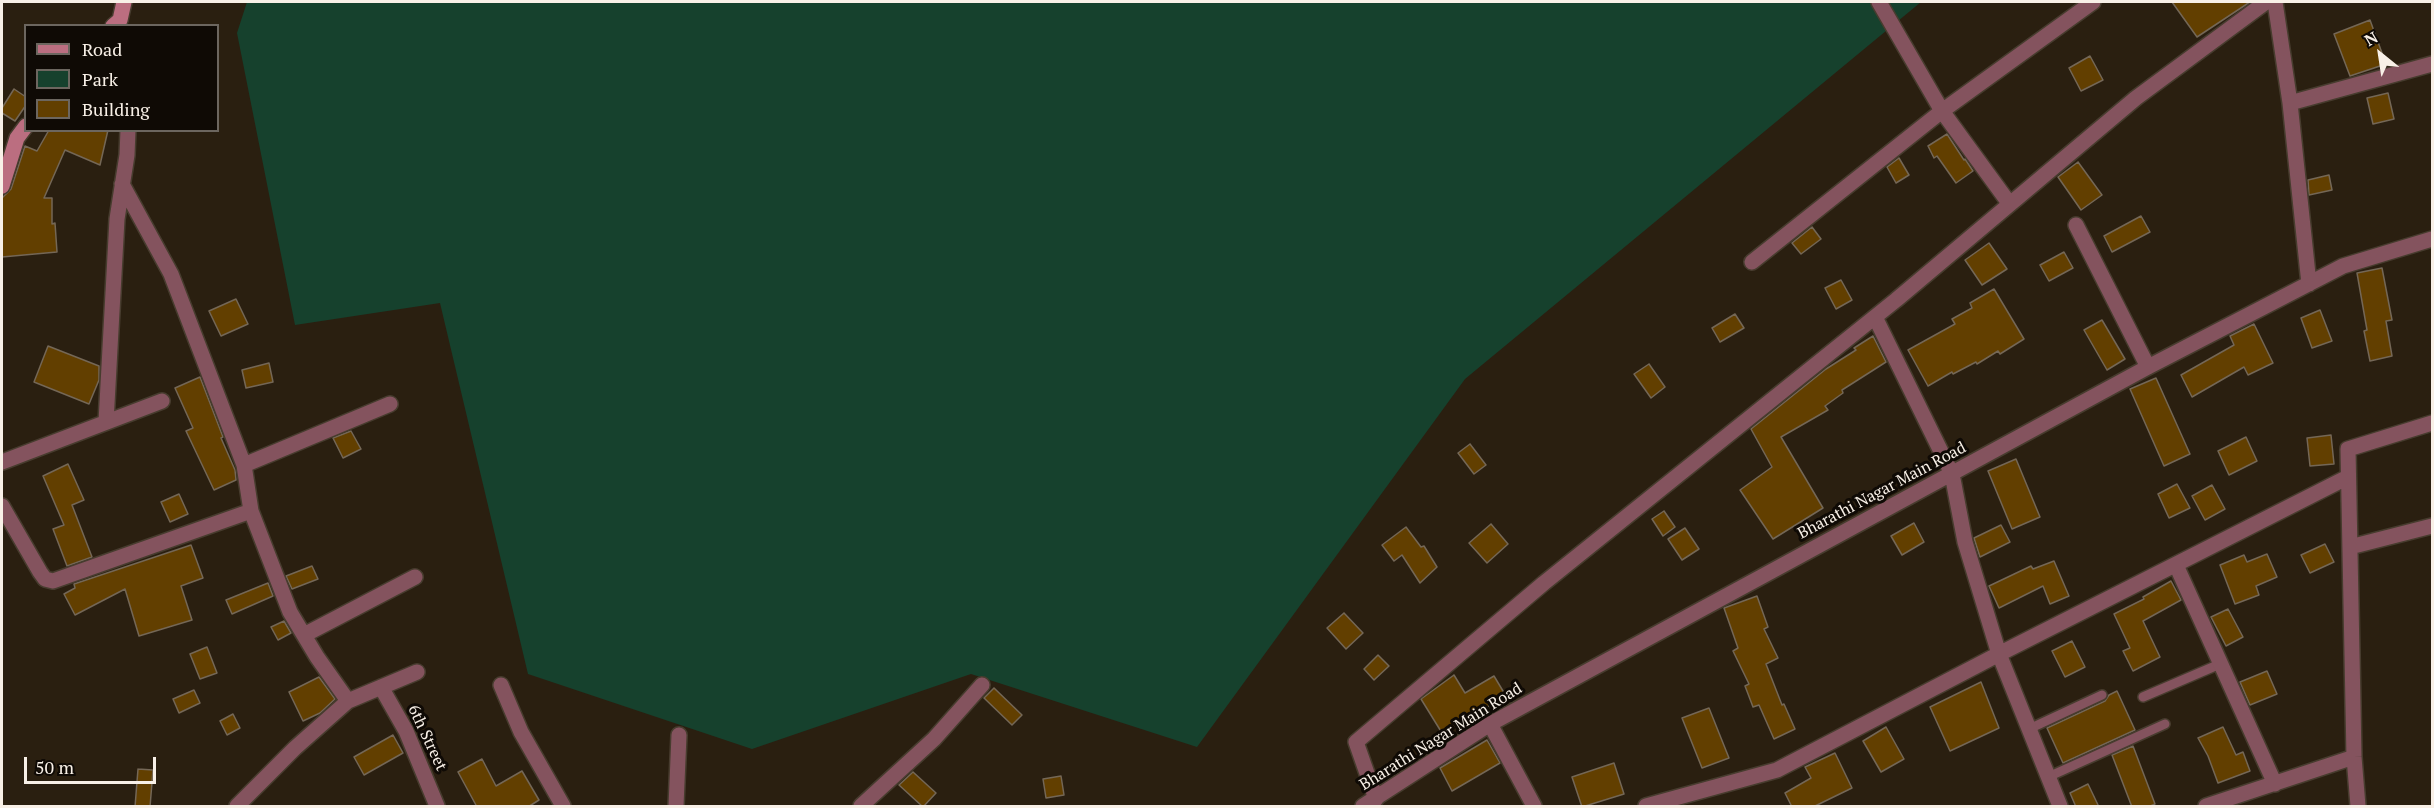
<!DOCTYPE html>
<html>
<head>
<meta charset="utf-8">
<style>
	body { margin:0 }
	#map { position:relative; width:2434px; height:808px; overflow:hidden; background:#2a1f10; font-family:"PT Serif",serif }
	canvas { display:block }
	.frame { position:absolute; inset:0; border:3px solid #f8f0e7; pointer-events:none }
	.legend { position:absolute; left:24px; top:24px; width:195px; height:108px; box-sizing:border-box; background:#0f0a05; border:2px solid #6c665f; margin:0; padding:8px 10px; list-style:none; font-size:18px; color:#f8f0e7 }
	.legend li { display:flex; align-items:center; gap:12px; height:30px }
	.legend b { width:30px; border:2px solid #6c665f }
	.north { position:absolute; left:2350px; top:24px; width:60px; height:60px; -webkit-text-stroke:4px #0f0a05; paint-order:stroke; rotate:330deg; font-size:16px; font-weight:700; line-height:24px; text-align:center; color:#f8f0e7 }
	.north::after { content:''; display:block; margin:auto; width:21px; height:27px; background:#f8f0e7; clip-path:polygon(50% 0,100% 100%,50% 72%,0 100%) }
	.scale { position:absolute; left:24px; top:757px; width:132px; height:27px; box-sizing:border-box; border:3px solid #f8f0e7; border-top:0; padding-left:8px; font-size:18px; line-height:21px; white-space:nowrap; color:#f8f0e7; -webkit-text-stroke:4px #0f0a05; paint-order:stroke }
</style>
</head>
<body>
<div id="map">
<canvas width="2434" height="808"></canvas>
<div class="frame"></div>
<ul class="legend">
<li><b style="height:8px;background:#bb6e80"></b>Road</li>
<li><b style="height:16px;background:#16412d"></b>Park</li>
<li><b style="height:16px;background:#623f00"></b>Building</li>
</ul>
<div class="north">N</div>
<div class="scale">50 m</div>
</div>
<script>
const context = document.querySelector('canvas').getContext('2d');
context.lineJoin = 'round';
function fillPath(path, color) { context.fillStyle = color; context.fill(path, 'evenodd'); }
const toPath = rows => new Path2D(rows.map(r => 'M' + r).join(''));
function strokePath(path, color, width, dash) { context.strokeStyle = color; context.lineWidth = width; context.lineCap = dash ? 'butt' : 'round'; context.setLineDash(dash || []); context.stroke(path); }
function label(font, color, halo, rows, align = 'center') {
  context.font = font + ' "PT Serif",serif'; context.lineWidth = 6; context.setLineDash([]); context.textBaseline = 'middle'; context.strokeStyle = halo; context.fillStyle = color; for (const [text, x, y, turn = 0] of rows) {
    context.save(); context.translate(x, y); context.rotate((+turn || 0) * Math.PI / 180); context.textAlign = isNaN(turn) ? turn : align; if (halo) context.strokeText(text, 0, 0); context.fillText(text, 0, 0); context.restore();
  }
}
fillPath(toPath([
	[247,2,1921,2,1465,379,1197,747,971,674,752,749,528,674,440,303,295,325,237,33]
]), '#16412d');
const building = toPath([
	[2172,2,2250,2,2197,37,2172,2],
	[2370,20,2386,64,2350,76,2334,34,2370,20],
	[2090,56,2103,80,2081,91,2069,68,2090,56],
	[14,89,26,97,26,105,15,121,2,113,2,108,14,89],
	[2388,93,2394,119,2373,124,2367,98,2388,93],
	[49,130,108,130,100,165,65,150,44,198,52,198,52,224,55,223,57,252,2,257,2,198,11,189,25,146,37,151,49,130],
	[1947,134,1964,160,1965,159,1973,171,1956,183,1937,156,1934,158,1928,146,1947,134],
	[1899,158,1909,175,1896,183,1887,167,1899,158],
	[2078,162,2102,195,2081,210,2058,177,2078,162],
	[2329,175,2332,190,2309,195,2308,180,2329,175],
	[2141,216,2150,232,2112,252,2104,236,2141,216],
	[1812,227,1821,239,1801,254,1792,243,1812,227],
	[1989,243,2007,269,1982,285,1965,260,1989,243],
	[2064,252,2073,268,2049,281,2040,265,2064,252],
	[2382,268,2392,320,2386,321,2392,356,2370,361,2364,331,2367,330,2357,273,2382,268],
	[1841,280,1852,300,1836,309,1825,288,1841,280],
	[1994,289,2024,339,2000,354,1998,351,1977,364,1976,362,1953,374,1952,372,1928,386,1908,350,1955,324,1952,319,1972,308,1970,303,1994,289],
	[236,299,248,324,221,336,209,311,236,299],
	[2320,310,2332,341,2312,348,2301,318,2320,310],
	[1735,314,1744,328,1720,342,1712,328,1735,314],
	[2102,320,2125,359,2107,370,2084,330,2102,320],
	[2254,324,2273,363,2248,375,2244,367,2192,397,2181,375,2234,345,2230,336,2254,324],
	[1873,336,1886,362,1842,390,1843,393,1825,406,1828,410,1781,437,1823,508,1773,539,1740,490,1772,467,1751,429,1826,369,1856,350,1854,348,1873,336],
	[48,346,99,366,99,380,89,404,34,382,48,346],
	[269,363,273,382,246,388,242,370,269,363],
	[1649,364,1665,387,1651,398,1634,374,1649,364],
	[200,377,223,437,221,438,235,470,236,480,214,490,186,431,193,428,175,388,200,377],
	[2156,378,2190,454,2164,466,2130,389,2156,378],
	[351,431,361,449,343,458,333,438,351,431],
	[2331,435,2334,464,2310,466,2307,438,2331,435],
	[2246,437,2257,461,2229,475,2218,451,2246,437],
	[1470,444,1486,465,1474,474,1458,453,1470,444],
	[2016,459,2040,517,2012,529,1988,471,2016,459],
	[68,464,84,500,72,505,92,557,67,566,53,529,64,525,43,476,68,464],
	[2177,484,2190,508,2169,518,2158,494,2177,484],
	[2212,485,2225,509,2205,520,2192,496,2212,485],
	[179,494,188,514,170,522,161,502,179,494],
	[1664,511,1675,527,1663,536,1652,519,1664,511],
	[1914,523,1924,542,1902,555,1891,536,1914,523],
	[1491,524,1508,544,1487,563,1469,543,1491,524],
	[2001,525,2010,542,1980,557,1974,538,2001,525],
	[1406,527,1421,547,1424,546,1437,567,1420,583,1402,555,1394,561,1382,545,1406,527],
	[1685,528,1699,549,1682,560,1668,539,1685,528],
	[2325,544,2334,562,2310,573,2301,555,2325,544],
	[191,545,203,578,181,586,192,620,139,636,125,589,75,615,64,594,75,588,74,584,191,545],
	[2267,554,2277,577,2256,586,2259,595,2235,604,2220,565,2244,555,2247,562,2267,554],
	[2054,561,2069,596,2050,604,2043,586,1999,608,1989,586,2031,566,2033,569,2054,561],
	[312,566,318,579,292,589,286,576,312,566],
	[2171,581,2181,600,2143,621,2160,657,2133,671,2123,651,2130,648,2114,614,2144,599,2143,597,2171,581],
	[268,583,273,596,232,614,226,600,268,583],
	[1757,596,1768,627,1764,629,1778,658,1766,664,1782,705,1784,704,1795,729,1774,739,1759,705,1753,707,1745,686,1749,684,1733,651,1738,648,1724,608,1757,596],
	[2228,609,2243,637,2226,646,2211,617,2228,609],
	[1344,613,1363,633,1346,649,1327,628,1344,613],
	[284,621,291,633,278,640,271,627,284,621],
	[2072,641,2085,667,2065,677,2052,651,2072,641],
	[207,647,217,673,200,679,190,654,207,647],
	[1378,655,1389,666,1374,680,1364,669,1378,655],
	[2267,671,2277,694,2250,705,2240,682,2267,671],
	[1454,675,1465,693,1494,676,1506,696,1442,733,1421,699,1454,675],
	[319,677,335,699,320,713,303,721,289,692,319,677],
	[1981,682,1999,728,1950,751,1930,707,1981,682],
	[994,688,1022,715,1012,725,984,698,994,688],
	[194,690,200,703,179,713,173,699,194,690],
	[2117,691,2135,730,2063,763,2047,728,2105,701,2109,695,2117,691],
	[1709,708,1729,758,1702,768,1682,718,1709,708],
	[233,714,240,728,227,735,220,721,233,714],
	[1886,727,1904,759,1881,772,1863,741,1886,727],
	[2223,727,2236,755,2243,752,2250,771,2218,783,2208,756,2198,738,2223,727],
	[393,735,403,753,364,775,354,757,393,735],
	[1487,740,1500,763,1452,791,1440,768,1487,740],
	[2133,746,2155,804,2148,807,2132,807,2112,755,2133,746],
	[1835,753,1852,788,1813,807,1792,807,1785,793,1811,778,1805,767,1835,753],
	[482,759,496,786,522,771,539,800,528,807,477,807,458,772,482,759],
	[1614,763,1624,794,1582,807,1572,777,1614,763],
	[138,769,153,770,150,807,135,807,138,769],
	[913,772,936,793,923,807,899,785,913,772],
	[1061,776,1064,795,1046,798,1043,779,1061,776],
	[2088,784,2099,807,2076,807,2070,793,2088,784]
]);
fillPath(building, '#623f00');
strokePath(building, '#746756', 1.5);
const lane = toPath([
	[2143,697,2220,664],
	[2029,729,2102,695],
	[2048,777,2165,724]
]);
const street = toPath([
	[1879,2,1942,111,2009,203],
	[2275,2,2290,103,2309,284],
	[2290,103,2432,64],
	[122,184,171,274,244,465],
	[2076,225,2148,367],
	[1752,262,1942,111,2093,2],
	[1875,317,1952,474,1965,542,1999,654,2060,806],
	[106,422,117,219,127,155,128,130],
	[2,462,162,401],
	[2,506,40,572,45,579,53,581,251,511],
	[2350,547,2432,526],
	[2176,565,2275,784],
	[304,635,415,577],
	[501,685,521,732,563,806],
	[381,687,406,731,437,806],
	[348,701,317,657,290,612,251,511,244,465,390,404],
	[1490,724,1534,806],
	[1376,799,1356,742,1544,583,1896,300,2136,98,2266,2],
	[237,806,295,748,348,701,417,672],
	[676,806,679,735],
	[861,806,934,739,982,685],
	[1363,806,1490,724,2148,367,2343,266,2432,239],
	[1646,806,1777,770,1999,654,2348,477],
	[2206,806,2354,757],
	[2358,806,2354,757,2348,449,2432,423]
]);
const secondary = toPath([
	[113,26,120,20,124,2],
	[2,186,17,138,26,126]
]);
strokePath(lane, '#473c2e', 12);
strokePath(street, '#473c2e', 18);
strokePath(secondary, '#473c2e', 18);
strokePath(lane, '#84535e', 9);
strokePath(street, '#84535e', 15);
strokePath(secondary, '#bb6e80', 15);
label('16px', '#f8f0e7', '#0f0a05', [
	["Bharathi Nagar Main Road",1882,491,-28],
	["Bharathi Nagar Main Road",1441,737,-32],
	["6th Street",427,738,65]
]);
</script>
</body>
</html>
